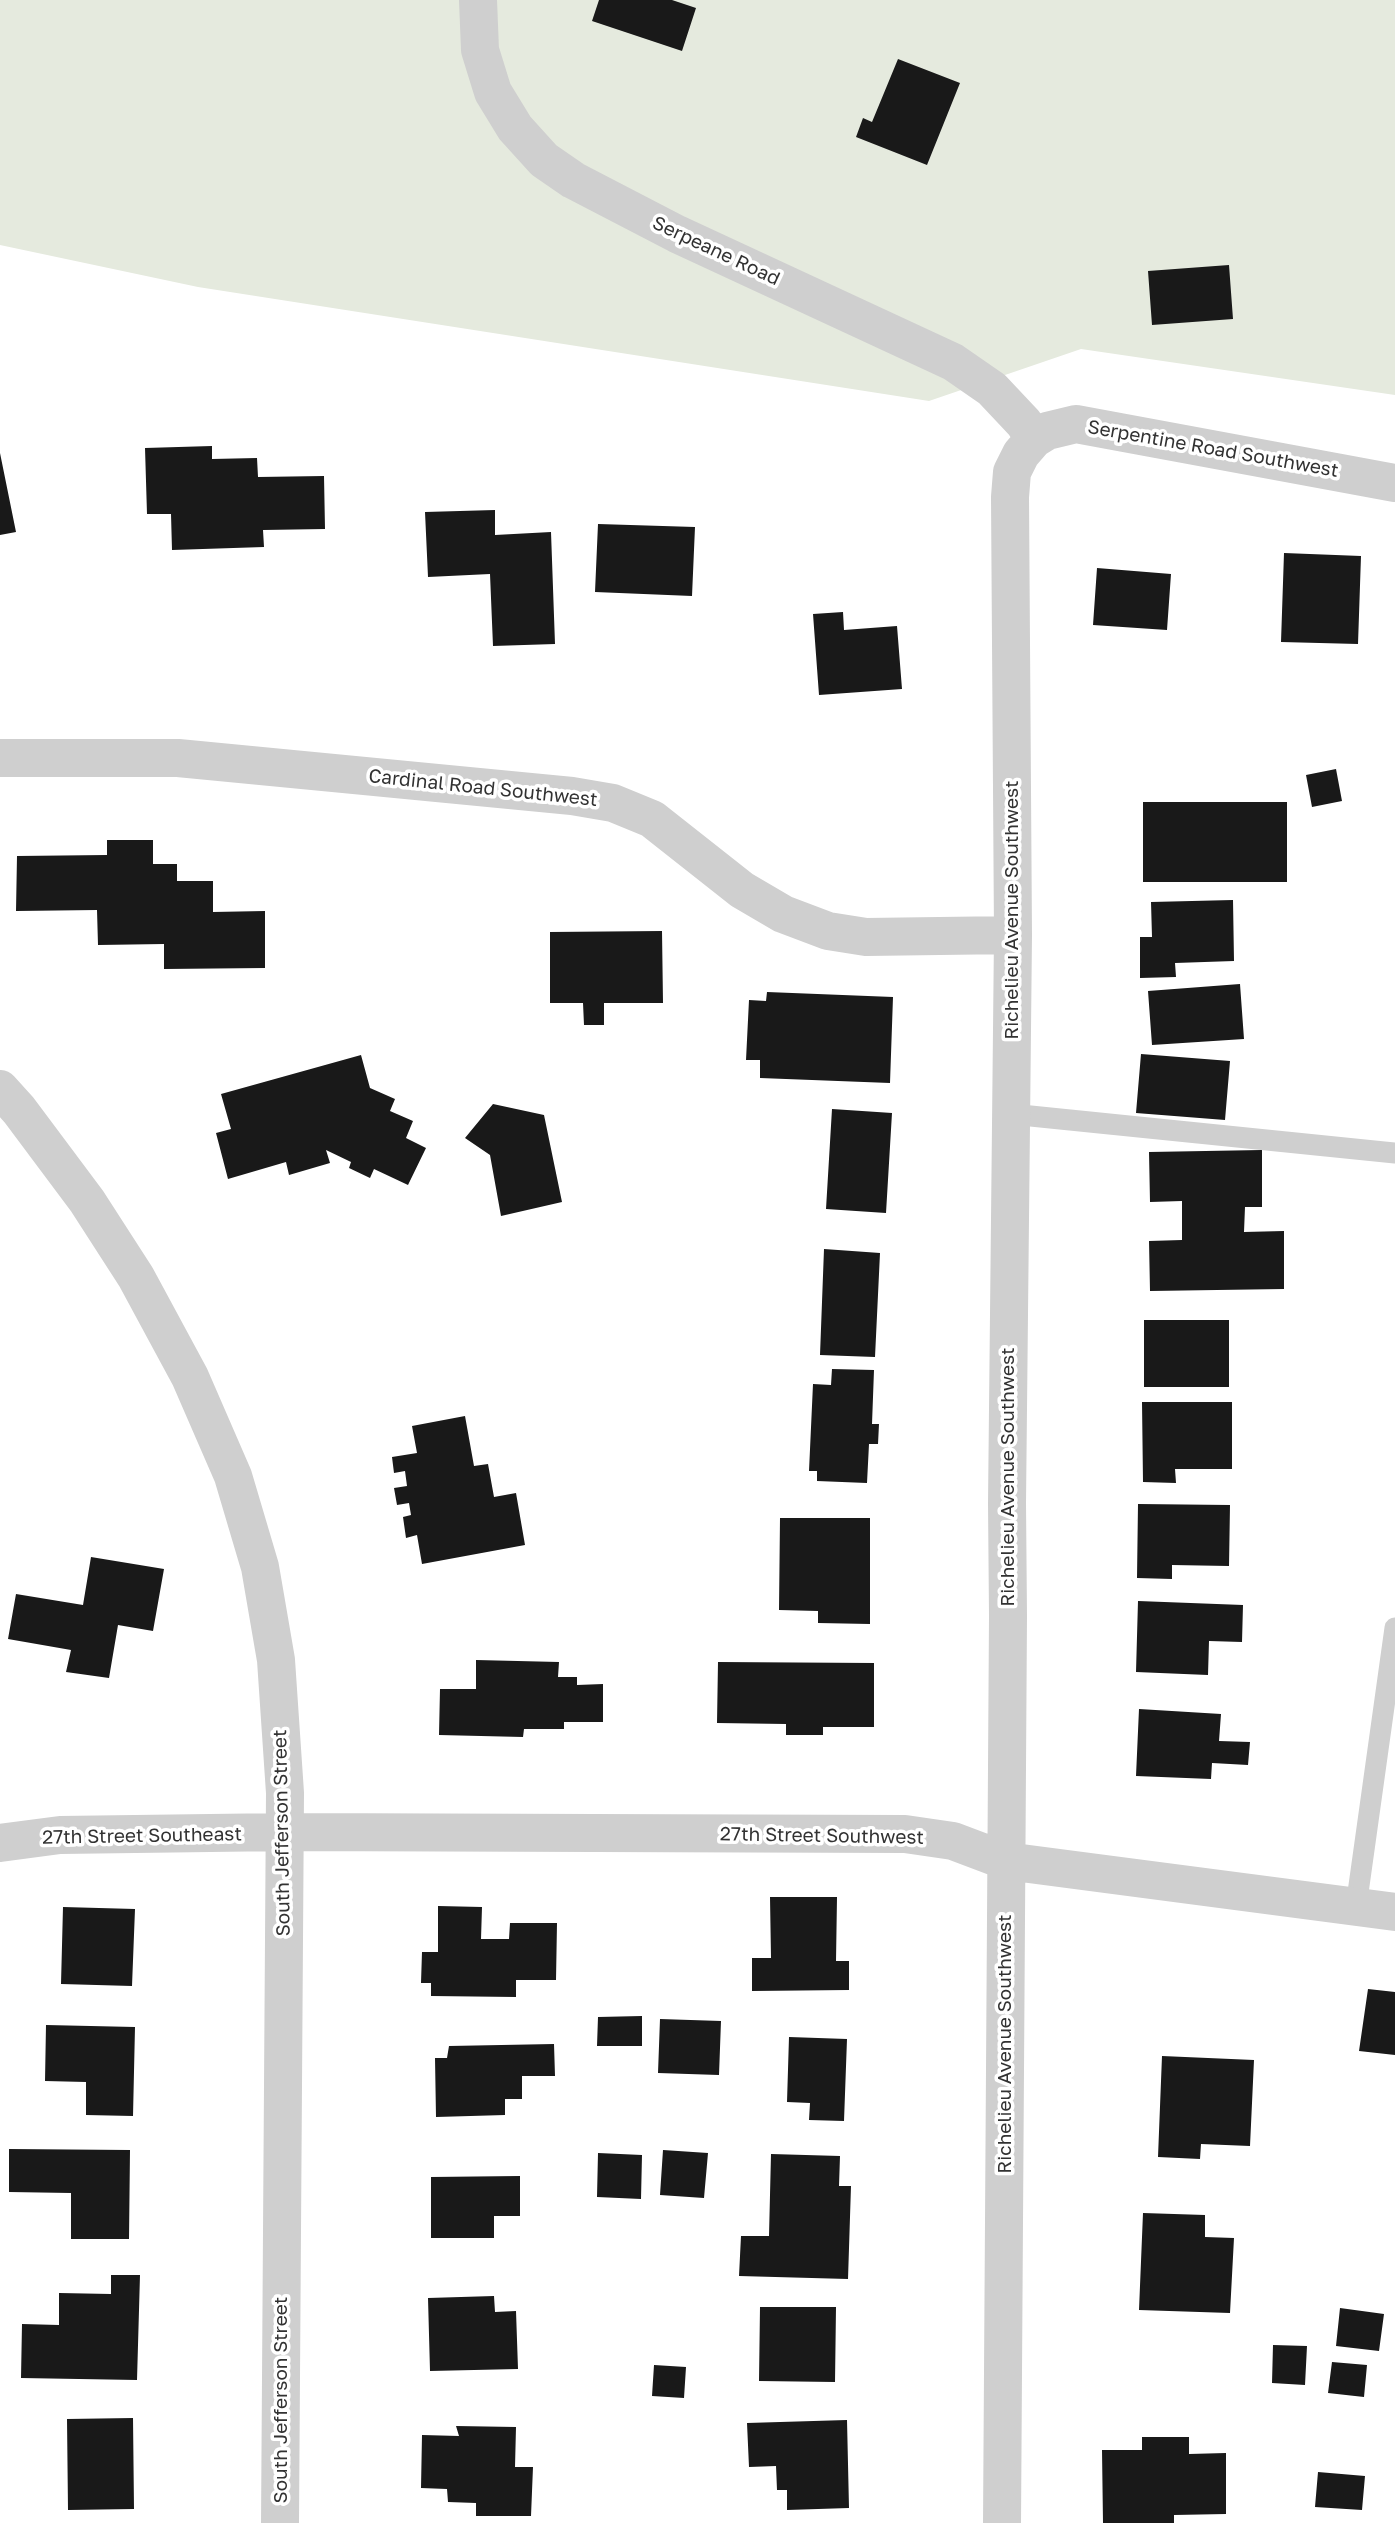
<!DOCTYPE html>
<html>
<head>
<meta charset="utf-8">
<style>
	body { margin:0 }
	canvas { display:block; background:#fff }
</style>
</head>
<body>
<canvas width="1395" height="2523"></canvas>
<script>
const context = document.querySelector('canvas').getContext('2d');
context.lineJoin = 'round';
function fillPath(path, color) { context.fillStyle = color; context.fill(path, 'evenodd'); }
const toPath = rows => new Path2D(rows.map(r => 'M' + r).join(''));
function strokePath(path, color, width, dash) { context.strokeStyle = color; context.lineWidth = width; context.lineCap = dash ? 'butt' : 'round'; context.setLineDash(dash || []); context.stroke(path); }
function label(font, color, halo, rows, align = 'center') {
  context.font = font + ' "Golos Text",sans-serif'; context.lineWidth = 7; context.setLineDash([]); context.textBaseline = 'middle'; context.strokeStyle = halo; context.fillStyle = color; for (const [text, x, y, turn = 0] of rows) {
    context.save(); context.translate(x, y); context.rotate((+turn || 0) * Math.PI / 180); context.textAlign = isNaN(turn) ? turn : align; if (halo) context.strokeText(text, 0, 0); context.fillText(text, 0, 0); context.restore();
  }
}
fillPath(toPath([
	[0,0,1395,0,1395,395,1081,349,929,401,198,287,0,245]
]), '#e5eade');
fillPath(toPath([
	[599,0,672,0,696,8,682,51,592,21],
	[898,59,960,83,927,165,856,137,863,118,872,122],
	[1229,265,1233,319,1152,325,1148,271],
	[212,446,212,459,257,458,258,477,324,476,325,529,263,530,264,547,172,550,171,514,147,514,145,448],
	[0,453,16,532,0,535],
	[495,510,495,535,551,532,555,644,493,646,490,574,428,577,425,512],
	[598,524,695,527,692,596,595,592],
	[1284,553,1361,556,1358,644,1281,642],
	[1097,568,1171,574,1167,630,1093,625],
	[843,612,844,630,897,626,902,689,819,695,813,614],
	[1336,769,1342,801,1312,807,1306,775],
	[1143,802,1287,802,1287,882,1143,882],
	[107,840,153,840,153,864,177,864,177,881,213,881,213,912,265,911,265,968,164,969,164,944,98,945,97,910,16,911,17,856,107,855],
	[1233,900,1234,961,1175,963,1176,977,1140,978,1140,937,1152,937,1151,902],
	[662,931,663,1003,604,1003,604,1025,584,1025,583,1003,550,1003,550,932],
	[1240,984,1244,1039,1152,1045,1148,991],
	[767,992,893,997,890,1083,760,1078,760,1060,746,1060,749,1000,766,1001],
	[1141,1054,1230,1061,1225,1120,1136,1113],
	[361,1055,370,1088,395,1099,390,1111,413,1121,406,1138,426,1148,408,1185,374,1169,370,1178,349,1168,351,1162,326,1150,330,1163,289,1175,286,1162,228,1179,216,1133,231,1129,221,1094],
	[493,1104,544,1115,562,1202,501,1216,490,1155,465,1138],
	[832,1109,892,1113,886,1213,826,1209],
	[1262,1150,1262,1207,1245,1207,1244,1232,1284,1231,1284,1289,1150,1291,1149,1241,1182,1240,1182,1201,1150,1202,1149,1152],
	[824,1249,880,1253,875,1357,820,1355],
	[1144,1320,1229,1320,1229,1387,1144,1387],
	[832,1369,874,1370,872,1424,879,1424,878,1444,869,1444,867,1483,817,1481,817,1471,809,1471,813,1384,831,1385],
	[1142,1402,1232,1402,1232,1469,1175,1469,1176,1483,1143,1482],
	[465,1416,474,1466,488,1464,494,1497,516,1493,525,1545,422,1564,417,1535,406,1538,403,1517,411,1515,409,1503,397,1505,394,1488,407,1486,405,1471,394,1473,392,1457,417,1453,412,1426],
	[1138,1504,1230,1505,1229,1566,1172,1565,1172,1579,1137,1578],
	[780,1518,870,1518,870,1624,818,1623,818,1611,779,1610],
	[91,1557,164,1569,153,1631,118,1625,109,1678,66,1672,71,1650,8,1639,16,1594,83,1605],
	[1138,1601,1243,1605,1242,1642,1209,1641,1208,1675,1136,1672],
	[476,1660,559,1662,558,1677,577,1677,577,1685,603,1684,603,1722,564,1722,564,1729,524,1729,523,1737,439,1735,440,1689,476,1689],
	[718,1662,874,1663,874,1727,823,1727,823,1735,786,1735,786,1724,717,1723],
	[1139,1709,1221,1714,1219,1741,1250,1742,1248,1765,1212,1763,1211,1779,1136,1776],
	[770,1897,837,1897,836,1961,849,1961,849,1990,752,1991,752,1958,771,1958],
	[438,1906,482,1907,481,1939,509,1939,510,1923,557,1923,556,1980,516,1980,516,1997,431,1996,431,1983,421,1983,422,1952,438,1952],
	[63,1907,135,1909,132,1986,61,1984],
	[1368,1989,1395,1992,1395,2055,1359,2051],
	[642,2016,642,2046,597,2046,598,2017],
	[660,2019,721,2021,719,2075,658,2073],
	[46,2025,135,2027,133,2116,86,2115,86,2082,45,2081],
	[789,2037,847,2039,844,2121,809,2120,810,2103,787,2102],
	[554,2044,555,2076,522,2076,522,2099,505,2099,505,2115,436,2117,435,2058,447,2058,449,2046],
	[1162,2056,1254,2060,1250,2146,1201,2144,1200,2159,1158,2157],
	[9,2149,130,2150,129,2239,71,2239,71,2193,9,2192],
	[663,2150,708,2153,704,2198,660,2195],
	[598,2153,642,2155,641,2199,597,2197],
	[771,2154,840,2156,839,2186,851,2186,848,2279,739,2276,741,2236,769,2236],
	[520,2176,520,2216,494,2216,494,2238,431,2238,431,2177],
	[1143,2213,1205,2215,1205,2237,1234,2238,1230,2313,1139,2310],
	[111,2275,140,2275,137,2380,21,2378,22,2324,59,2325,59,2293,111,2294],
	[494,2296,495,2312,516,2311,518,2369,430,2371,428,2298],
	[760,2307,836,2307,835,2382,759,2381],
	[1340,2308,1384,2314,1379,2351,1336,2346],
	[1273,2345,1307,2346,1305,2385,1272,2383],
	[1332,2362,1367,2365,1364,2397,1328,2393],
	[654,2365,686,2367,684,2398,652,2396],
	[133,2418,134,2509,68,2510,67,2419],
	[847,2420,849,2508,787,2510,787,2490,777,2490,776,2466,749,2467,747,2423],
	[456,2426,516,2427,515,2467,533,2467,531,2516,476,2516,476,2503,448,2502,447,2489,421,2488,422,2435,459,2436],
	[1142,2437,1189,2437,1189,2454,1226,2453,1226,2514,1174,2515,1174,2523,1103,2523,1102,2450,1142,2450],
	[1318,2472,1365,2476,1362,2510,1315,2507]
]), '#191919');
strokePath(toPath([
	[1011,1114,1395,1153],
	[1356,1907,1395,1628]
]), '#cfcfcf', 21);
strokePath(toPath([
	[478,0,480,50,493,92,515,128,544,160,573,180,677,234,953,362,992,389,1024,423,1034,439],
	[0,758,178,758,572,796,613,803,652,819,742,890,783,914,828,931,866,937,1013,935],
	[0,1089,19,1110,87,1201,136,1277,190,1377,233,1476,260,1567,276,1660,285,1793,280,2523],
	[0,1843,60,1835,285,1832,905,1834,953,1841,1006,1861,1395,1912],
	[1002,2523,1008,1616,1007,1503,1013,935,1010,497,1012,472,1021,454,1034,439,1047,431,1076,424,1395,483]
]), '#cfcfcf', 38);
label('19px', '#323232', '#fff', [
	["Serpeane Road",716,251,25],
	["Serpentine Road Southwest",1213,449,10],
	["Cardinal Road Southwest",483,788,6],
	["Richelieu Avenue Southwest",1012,910,-90],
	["Richelieu Avenue Southwest",1008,1477,-90],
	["South Jefferson Street",282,1833,-91],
	["27th Street Southeast",142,1836,-1],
	["27th Street Southwest",822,1836,1],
	["Richelieu Avenue Southwest",1005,2044,-90],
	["South Jefferson Street",281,2400,-90]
]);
</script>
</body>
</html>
